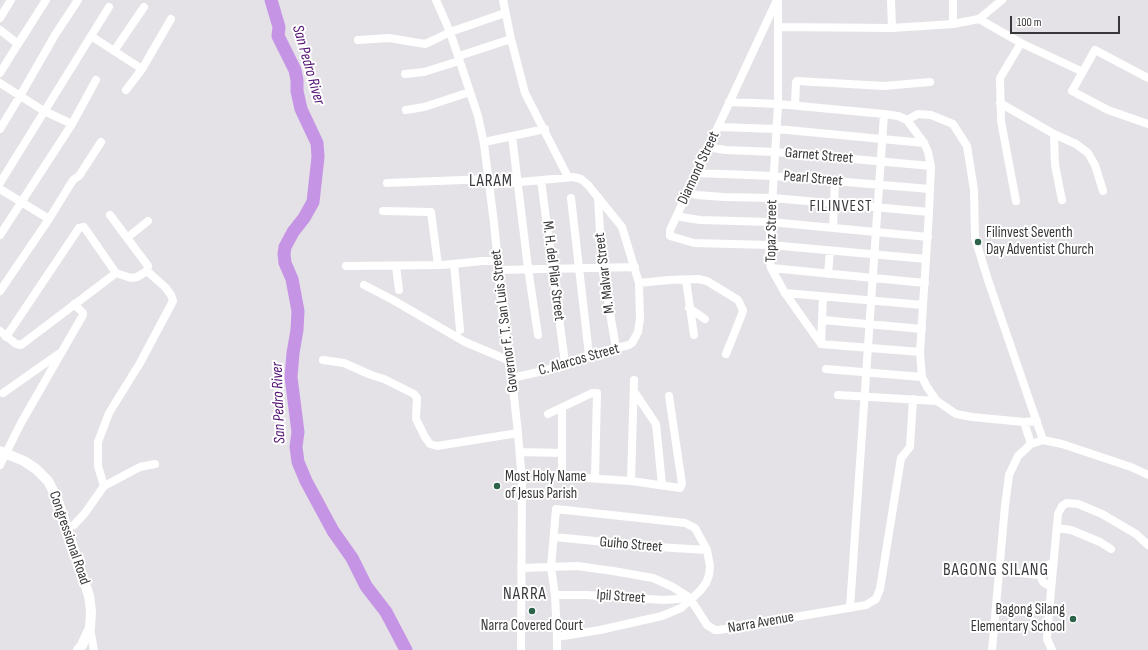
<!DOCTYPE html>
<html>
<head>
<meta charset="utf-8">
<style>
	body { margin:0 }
	#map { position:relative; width:1148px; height:650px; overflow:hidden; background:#e4e2e6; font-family:"Sofia Sans Condensed",sans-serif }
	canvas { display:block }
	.scale { position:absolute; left:1010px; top:16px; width:110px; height:18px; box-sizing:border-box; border:2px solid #383739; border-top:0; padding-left:5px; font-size:12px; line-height:14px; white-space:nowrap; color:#383739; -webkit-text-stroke:3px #fff; paint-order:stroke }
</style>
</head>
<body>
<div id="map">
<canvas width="1148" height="650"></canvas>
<div class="scale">100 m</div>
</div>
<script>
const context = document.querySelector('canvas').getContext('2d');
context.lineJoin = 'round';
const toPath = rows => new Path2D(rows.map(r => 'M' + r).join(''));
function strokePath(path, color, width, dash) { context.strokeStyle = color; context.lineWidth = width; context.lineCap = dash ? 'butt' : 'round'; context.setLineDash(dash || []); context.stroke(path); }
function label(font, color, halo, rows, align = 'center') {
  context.font = font + ' "Sofia Sans Condensed",sans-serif'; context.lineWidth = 4; context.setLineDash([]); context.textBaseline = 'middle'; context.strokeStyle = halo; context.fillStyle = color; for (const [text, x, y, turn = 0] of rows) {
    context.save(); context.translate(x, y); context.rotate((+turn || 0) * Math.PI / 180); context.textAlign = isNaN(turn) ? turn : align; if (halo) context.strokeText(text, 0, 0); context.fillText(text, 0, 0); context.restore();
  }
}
strokePath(toPath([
	[271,0,279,27,278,36,295,70,297,80,297,91,301,109,317,143,318,157,313,202,304,218,293,232,285,247,284,254,285,263,292,279,298,311,297,330,293,353,291,377,298,432,296,447,298,462,306,481,333,531,352,558,366,586,386,612,406,650]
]), '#c694e5', 13);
strokePath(toPath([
	[436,0,450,32,478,116,484,144,494,223,504,323,510,361,518,433,522,482,521,650],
	[503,0,511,39,525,93,568,177],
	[777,0,670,230,670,236,694,243,770,245,926,259],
	[953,0,953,24],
	[778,2,778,104,769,257,771,268,785,293,821,344,920,352],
	[0,18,11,0],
	[979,19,1002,0],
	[778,27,892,28,891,0],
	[892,28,953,24,979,19,1021,43,1083,72],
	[0,30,18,44,0,73],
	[91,36,142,69],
	[358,40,389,38,425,44,436,39,450,32,505,13],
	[18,44,46,0],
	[114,51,144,7],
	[462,55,511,39],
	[405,74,424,72,459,61],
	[1148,78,1095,50,1072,91,1108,110,1148,124],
	[0,83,44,111,72,124,0,235],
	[126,90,142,69,171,19],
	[729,102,778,104,884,114,898,116,907,120,924,143,928,152,931,166,929,212,920,352,922,377,927,387,937,401,956,414,972,417,1024,422,1037,421],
	[1000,103,1054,134,1076,144,1088,153,1095,165,1103,191],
	[795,105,796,82,797,81,884,86,930,82],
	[406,110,424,107,470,92],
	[907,120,918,114,931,115,953,124,967,146,974,190,975,238,988,280,1043,440],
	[72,124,96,80],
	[718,127,777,129,924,143],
	[0,129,20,96,55,35,78,0],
	[1054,134,1055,165,1062,200],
	[512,136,528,268,538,335],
	[489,141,545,129],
	[708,147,725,150,776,152,931,166],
	[696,173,774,176,930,189],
	[541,180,565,363],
	[0,183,109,7],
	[387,183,488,179],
	[489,185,573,177,581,179,588,185,622,227,639,283,640,319,638,332,632,343,629,345,589,355,543,371,512,378],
	[0,189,49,219,0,291],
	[688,191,696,195,724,197,773,198,929,212],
	[598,197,602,267,616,348],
	[571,198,589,355],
	[1016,201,1001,121,1000,78,1021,43],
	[383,211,431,212,438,265],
	[677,215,681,217,700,220,771,222,928,237],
	[49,219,73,180,79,176,101,142],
	[833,228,835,181],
	[127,238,148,221],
	[454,264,460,330],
	[346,266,442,265,483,261,498,261],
	[396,266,399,290],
	[771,268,925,283],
	[498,270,635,267],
	[828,274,830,251],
	[686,280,694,335],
	[639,283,669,280,698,279,707,281,738,300,743,310,742,314,726,354],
	[364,285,393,300,465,342,510,361],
	[785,293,923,305],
	[689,308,705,319],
	[823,320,922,329],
	[0,331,16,344,21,345,116,273],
	[6,337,79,228,84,227,116,273,131,278,137,277,147,271,148,266,110,215],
	[821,344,823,297],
	[323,360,344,363,371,375,384,379,414,394,417,398,416,419,425,437,430,444,437,446,518,433],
	[826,369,922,377],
	[3,393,60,353],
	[635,393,656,424,662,485],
	[838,395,937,401],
	[548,414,592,393,597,393,595,478],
	[1024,422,1031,444],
	[520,452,562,453],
	[0,465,21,423,83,315,83,313,74,304],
	[540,475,631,481,680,488,682,484,669,396],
	[562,476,562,408],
	[631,481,634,380],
	[104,486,98,466,98,442,109,413,140,363,173,301,171,295,165,287,147,271],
	[67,527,74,525,85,513,104,486,140,467,155,464],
	[1057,528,1071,530,1100,542,1111,549],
	[554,537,657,547,707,550],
	[521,568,577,566,613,571,653,578,671,586,687,596,691,600,707,625,715,630,719,630,866,605,876,599,880,589,901,458,910,447,913,399],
	[1000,571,1040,575],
	[1051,587,1043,582,1040,575,1043,567,1053,563],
	[555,595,586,595,664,600,678,599,687,596],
	[850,608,884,114],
	[90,628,94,650],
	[557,637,600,630,662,616,681,608,700,591,706,583,709,575,710,566,707,550,695,528,685,523,556,509,551,567,555,595,557,637,557,650],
	[992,650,1005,506,1009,475,1018,456,1031,444,1043,440,1062,444,1131,467,1148,475],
	[1052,650,1047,639,1048,623,1058,514,1062,506,1067,503,1078,504,1102,514,1136,534,1148,545]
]), '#fff', 8);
strokePath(toPath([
	[0,451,24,461,36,469,48,481,57,498,89,596,91,611,90,628,82,645,78,650]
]), '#fff', 10);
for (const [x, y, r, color] of [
	[978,242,4,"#2c634a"],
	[497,486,4,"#2c634a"],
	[532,611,4,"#2c634a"],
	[1073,619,4,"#2c634a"]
]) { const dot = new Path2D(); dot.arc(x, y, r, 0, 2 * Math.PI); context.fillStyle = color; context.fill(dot); strokePath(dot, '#fff', 1.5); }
label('15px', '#383739', '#fff', [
	["Garnet Street",819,156,5],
	["Diamond Street",699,168,-65],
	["Pearl Street",813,179,5],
	["Topaz Street",772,231,-89],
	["M. H. del Pilar Street",553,271,83],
	["M. Malvar Street",605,273,-97],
	["Governor F. T. San Luis Street",505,321,-97],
	["C. Alarcos Street",579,360,-16],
	["Congressional Road",69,538,71],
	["Guiho Street",631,545,5],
	["Ipil Street",621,597,4],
	["Narra Avenue",761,623,-10]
]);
label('15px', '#383739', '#fff', [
	["Filinvest Seventh",986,233],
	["Day Adventist Church",986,250],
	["Most Holy Name",505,477],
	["of Jesus Parish",505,494],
	["Bagong Silang",1065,610,"right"],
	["Elementary School",1065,627,"right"],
	["Narra Covered Court",532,626,"center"]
], 'left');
label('italic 16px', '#541273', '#fff', [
	["San Pedro River",308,65,74],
	["San Pedro River",279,403,-92]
]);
context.letterSpacing = '1px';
label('16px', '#3a383c', '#fff', [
	["FILINVEST",841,207]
]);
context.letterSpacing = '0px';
context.letterSpacing = '1px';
label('17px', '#3a383c', '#fff', [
	["LARAM",491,182],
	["BAGONG SILANG",996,571],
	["NARRA",525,595]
]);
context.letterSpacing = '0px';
</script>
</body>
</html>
